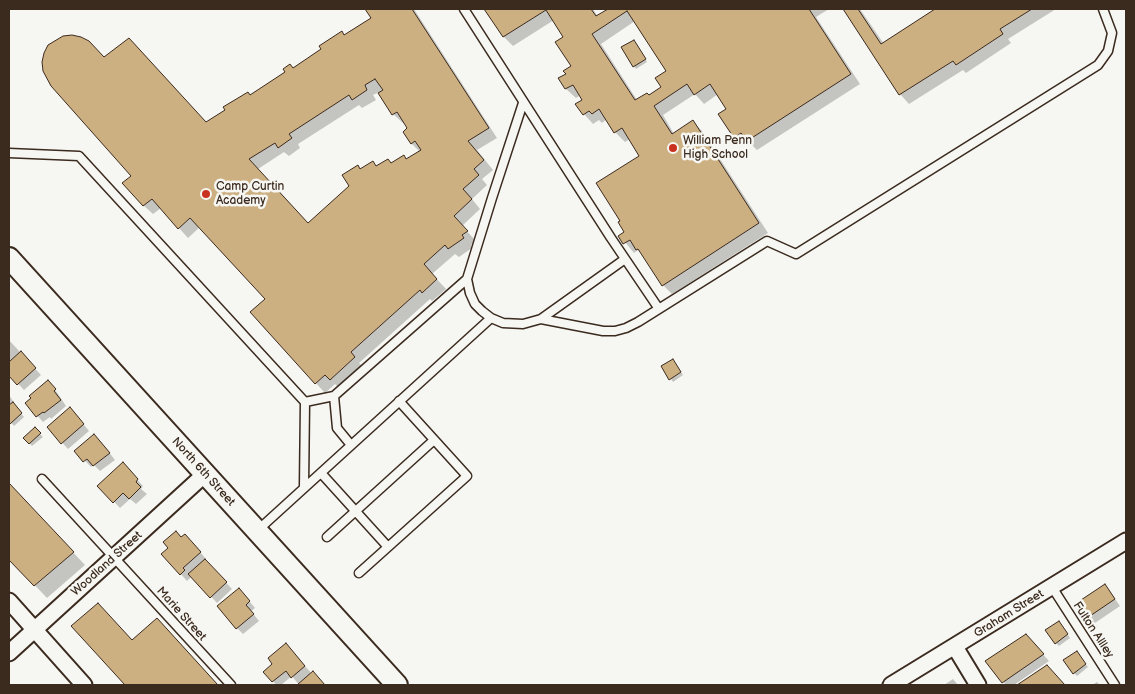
<!DOCTYPE html>
<html>
<head>
<meta charset="utf-8">
<style>
	body { margin:0 }
	#map { position:relative; width:1135px; height:694px; overflow:hidden; background:#f6f6f2; font-family:"Balsamiq Sans",sans-serif }
	canvas { display:block }
	.frame { position:absolute; inset:0; border:10px solid #3b2a1e; pointer-events:none }
</style>
</head>
<body>
<div id="map">
<canvas width="1135" height="694"></canvas>
<div class="frame"></div>
</div>
<script>
const context = document.querySelector('canvas').getContext('2d');
context.lineJoin = 'round';
function fillPath(path, color) { context.fillStyle = color; context.fill(path, 'evenodd'); }
const toPath = rows => new Path2D(rows.map(r => 'M' + r).join(''));
function strokePath(path, color, width, dash) { context.strokeStyle = color; context.lineWidth = width; context.lineCap = dash ? 'butt' : 'round'; context.setLineDash(dash || []); context.stroke(path); }
function label(font, color, halo, rows, align = 'center') {
  context.font = font + ' "Balsamiq Sans",sans-serif'; context.lineWidth = 5; context.setLineDash([]); context.textBaseline = 'middle'; context.strokeStyle = halo; context.fillStyle = color; for (const [text, x, y, turn = 0] of rows) {
    context.save(); context.translate(x, y); context.rotate((+turn || 0) * Math.PI / 180); context.textAlign = isNaN(turn) ? turn : align; if (halo) context.strokeText(text, 0, 0); context.fillText(text, 0, 0); context.restore();
  }
}
fillPath(toPath([
	[367,9,414,9,497,138,477,150,493,170,482,179,487,185,472,199,480,209,462,226,476,241,471,245,472,248,459,257,455,254,432,274,446,289,432,301,430,299,359,363,364,368,340,389,335,384,325,393,252,313,267,299,200,227,188,238,161,208,153,214,143,205,104,58,206,124,373,19],
	[379,92,393,114,403,123,405,122,409,129,404,132,412,144,420,152,407,160,377,167,351,186,308,224,258,169,284,152,289,156,300,148,298,144,359,105,362,108,376,100,373,95],
	[484,9,593,9,598,17,610,9,829,9,816,17,860,84,757,150,750,143,744,146,735,137,728,109,718,94,704,104,695,94,663,115,674,134,693,122,702,131,768,233,672,294,663,285,645,257,638,250,634,253,620,236,626,232,621,221,641,156,630,139,625,142,615,132,607,119,602,123,599,120,593,124,584,114,584,100,581,95,576,98,566,89,560,79,567,74,572,66,565,37,554,20,513,46,504,37],
	[635,21,668,72,663,88,649,97,637,100,601,44],
	[845,9,860,9,884,44,938,9,1056,9,1008,39,1011,43,966,73,963,70,909,104,900,94],
	[636,44,647,62,636,69,634,66],
	[9,340,41,375,24,390,9,374],
	[676,364,683,375,673,382,663,367],
	[54,388,66,406,51,419,50,417,43,422,26,403],
	[9,395,15,404,14,405,24,417,14,426,9,420],
	[76,415,89,431,68,449,48,427],
	[35,429,43,437,32,446,25,438],
	[101,442,115,460,100,471,94,465,91,467,76,451],
	[123,464,143,486,141,489,147,494,136,504,130,499,120,508,99,486],
	[9,484,85,565,47,598,9,558],
	[191,541,206,559,205,560,232,589,217,603,192,576,187,581,163,554],
	[1105,585,1120,606,1095,623,1098,627,1096,629,1077,604],
	[245,596,255,608,251,611,259,621,243,634,237,628],
	[1061,625,1070,638,1059,646,1056,643],
	[73,626,133,641,169,632,218,685,126,685],
	[1032,642,1049,661,1014,685,1006,685,987,662],
	[292,651,312,674,324,685,299,685,292,676,281,685,276,685,273,681],
	[1079,655,1088,667,1077,676,1074,673],
	[953,679,958,685,944,685],
	[1097,682,1100,685,1092,685]
]), '#0003');
const building = toPath([
	[365,9,412,9,489,128,468,141,484,160,474,169,479,175,463,189,472,199,454,216,468,231,462,235,464,238,448,249,445,245,424,264,437,279,422,293,420,290,351,352,355,357,330,380,325,375,315,384,250,312,265,299,190,218,178,229,152,199,143,206,122,183,131,176,51,86,43,71,42,62,44,53,48,45,63,36,72,35,81,37,89,41,104,57,129,38,206,122,225,110,223,107,248,92,250,95,285,72,283,69,290,64,293,68,321,49,319,46,342,31,344,35,371,18,365,9],
	[375,79,383,90,378,93,392,115,397,112,407,128,403,132,411,144,415,141,421,150,406,159,404,155,391,163,388,159,376,166,373,161,360,169,358,165,342,175,349,186,308,223,249,159,275,143,278,148,292,138,289,134,349,95,352,100,367,90,365,85,375,79],
	[484,9,591,9,596,16,608,9,809,9,851,74,747,141,741,133,734,138,718,114,726,109,710,84,694,95,687,84,654,106,672,134,693,120,759,223,662,286,638,249,636,250,630,240,623,244,618,236,624,232,618,222,620,221,596,183,639,156,622,128,614,133,599,109,592,114,589,111,583,115,575,104,582,100,573,85,565,89,558,78,566,74,563,71,571,66,555,42,563,37,546,10,503,37,484,9],
	[627,11,666,71,655,78,661,87,649,95,647,93,635,100,592,34,627,11],
	[843,9,858,9,881,44,935,9,1032,9,1000,29,1003,34,956,65,953,61,899,95,843,9],
	[634,40,646,59,633,67,621,47,634,40],
	[21,351,36,368,17,385,9,376,9,362,21,351],
	[673,359,681,372,669,380,661,366,673,359],
	[48,380,56,389,54,391,61,400,44,413,43,412,36,417,25,403,31,398,29,396,48,380],
	[13,402,22,413,10,424,9,422,9,405,13,402],
	[70,407,84,424,61,444,47,427,70,407],
	[35,427,41,433,29,444,23,438,35,427],
	[94,434,110,453,93,466,87,459,83,462,74,451,94,434],
	[123,462,138,479,136,482,141,487,129,499,123,493,113,503,97,486,123,462],
	[9,483,74,552,34,586,9,560,9,483],
	[176,531,181,537,185,534,201,552,183,568,185,570,180,575,161,554,168,548,163,542,176,531],
	[205,559,227,582,210,598,188,574,205,559],
	[1105,584,1115,599,1090,616,1093,621,1089,624,1075,604,1105,584],
	[239,588,250,601,246,605,254,614,236,629,217,606,239,588],
	[98,603,132,640,157,618,218,685,125,685,71,626,98,603],
	[1059,621,1068,634,1055,644,1045,630,1059,621],
	[1026,634,1044,654,1002,683,985,661,1026,634],
	[286,643,305,666,291,678,286,671,272,682,263,672,272,664,268,658,286,643],
	[1077,651,1086,664,1073,674,1063,660,1077,651],
	[1047,665,1065,685,1017,685,1047,665],
	[313,671,325,685,297,685,313,671]
]);
fillPath(building, '#cdb082');
strokePath(building, '#3b2a1e', 1);
const service = toPath([
	[464,9,611,238,659,309],
	[9,153,79,156,305,402,304,487],
	[467,279,470,293,475,304,482,311,491,318,503,323,523,324,541,319,625,259],
	[541,319,603,331,615,331,626,328,638,322,767,241,796,254,1098,65,1108,51,1112,33,1103,9],
	[334,396,337,428,351,445],
	[305,402,334,396,467,279,492,198,523,103],
	[321,473,388,547,467,476,399,401],
	[42,479,231,685],
	[258,530,491,318],
	[327,537,434,440],
	[359,573,388,547],
	[1052,587,1115,685]
]);
const minor = toPath([
	[9,601,84,685],
	[955,647,978,685],
	[9,653,205,474],
	[891,685,1126,541]
]);
const tertiary = toPath([
	[9,258,397,685]
]);
strokePath(service, '#3b2a1e', 11);
strokePath(minor, '#3b2a1e', 19);
strokePath(tertiary, '#3b2a1e', 24);
strokePath(service, '#f6f6f2', 8);
strokePath(minor, '#f6f6f2', 15);
strokePath(tertiary, '#f6f6f2', 20);
for (const [x, y, r, color] of [
	[673,148,5,"#c8321e"],
	[206,194,5,"#c8321e"]
]) { const dot = new Path2D(); dot.arc(x, y, r, 0, 2 * Math.PI); context.fillStyle = color; context.fill(dot); strokePath(dot, '#f6f6f2', 2); }
label('12px', '#3b2a1e', '#f6f6f2', [
	["William Penn",683,141],
	["High School",683,155],
	["Camp Curtin",216,187],
	["Academy",216,201]
], 'left');
label('12px', '#3b2a1e', '#f6f6f2', [
	["North 6th Street",203,472,48],
	["Woodland Street",107,564,-42],
	["Marie Street",181,614,48],
	["Graham Street",1009,614,-32],
	["Fulton Allley",1093,630,57]
]);
</script>
</body>
</html>
